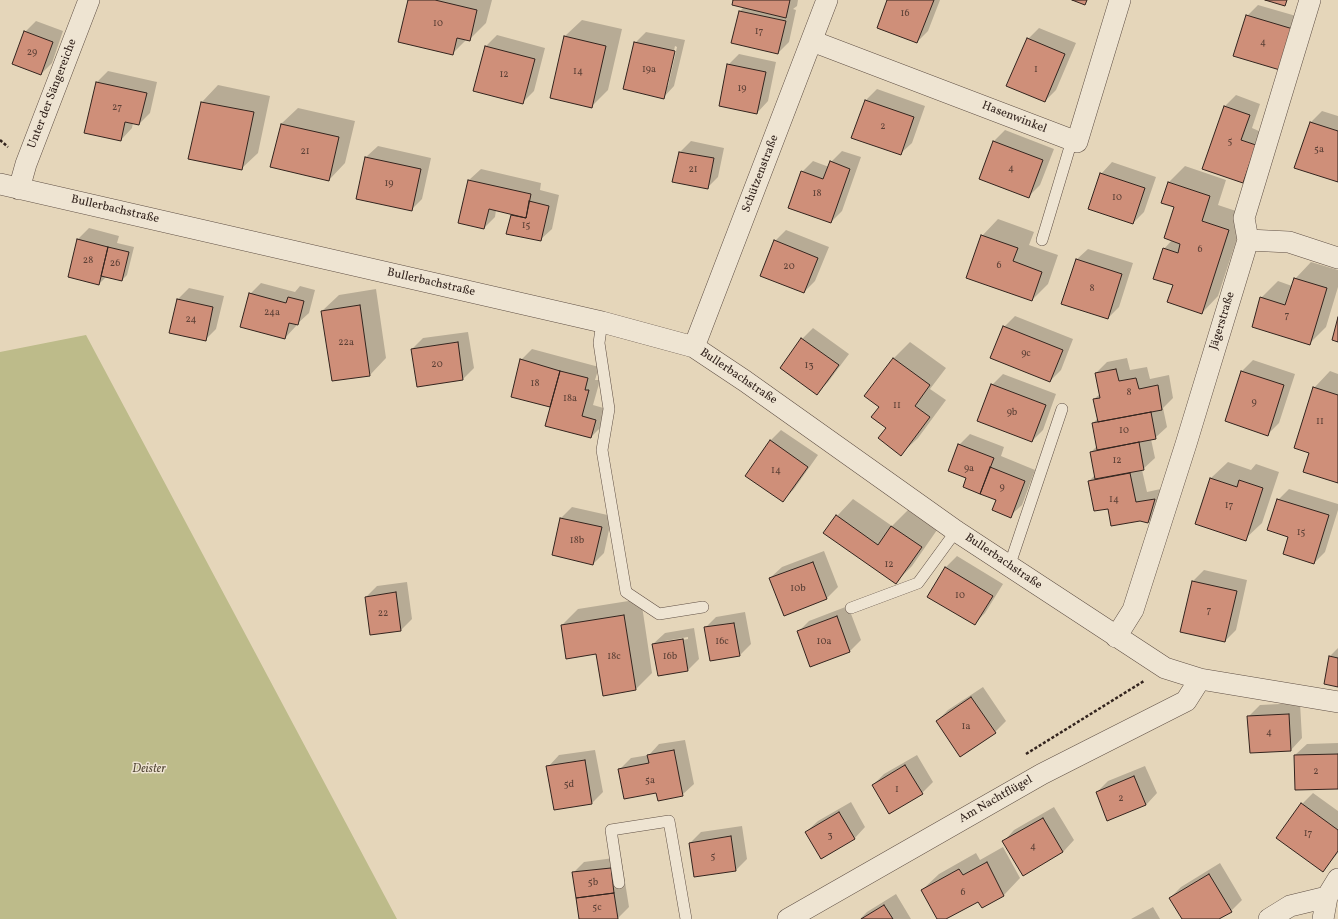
<!DOCTYPE html>
<html>
<head>
<meta charset="utf-8">
<style>
	body { margin:0 }
	canvas { display:block; background:#e5d6ba }
</style>
</head>
<body>
<canvas width="1338" height="919"></canvas>
<script>
const context = document.querySelector('canvas').getContext('2d');
context.lineJoin = 'round';
function fillPath(path, color) { context.fillStyle = color; context.fill(path, 'evenodd'); }
const toPath = rows => new Path2D(rows.map(r => 'M' + r).join(''));
function strokePath(path, color, width, dash) { context.strokeStyle = color; context.lineWidth = width; context.lineCap = dash ? 'butt' : 'round'; context.setLineDash(dash || []); context.stroke(path); }
function label(font, color, halo, rows, align = 'center') {
  context.font = font + ' Vollkorn,serif'; context.lineWidth = 3; context.setLineDash([]); context.textBaseline = 'middle'; context.strokeStyle = halo; context.fillStyle = color; for (const [text, x, y, turn = 0] of rows) {
    context.save(); context.translate(x, y); context.rotate((+turn || 0) * Math.PI / 180); context.textAlign = isNaN(turn) ? turn : align; if (halo) context.strokeText(text, 0, 0); context.fillText(text, 0, 0); context.restore();
  }
}
fillPath(toPath([
	[86,335,397,919,0,919,0,352]
]), '#bdbb8a');
fillPath(toPath([
	[409,0,492,0,486,23,470,39,467,39,452,54],
	[734,0,798,0,797,6,793,9,796,10,789,42,778,53,740,11,744,7],
	[889,0,940,0,928,31,917,42],
	[1258,5,1303,18,1280,69,1247,16],
	[582,20,622,29,608,90,591,107,551,98,565,36],
	[36,21,63,31,52,63,41,74,25,32],
	[1039,28,1076,43,1056,90,1045,101,1028,39],
	[646,32,685,40,674,86,663,98,635,43],
	[675,46,677,47,668,86,666,86],
	[497,35,545,48,534,91,523,102,486,46],
	[739,54,776,62,768,101,757,113,728,65],
	[108,71,157,82,150,113,139,124,133,123,132,128,121,140,97,82],
	[218,85,270,96,258,153,241,169,190,158,202,102],
	[877,89,925,106,912,143,900,154,853,137,866,100],
	[1236,95,1260,104,1252,128,1266,134,1254,171,1243,182,1224,107],
	[298,108,355,121,345,163,329,180,281,124],
	[1322,111,1338,116,1338,181,1311,122],
	[1005,130,1054,149,1040,185,1029,196,980,178,994,141],
	[691,141,724,148,718,177,707,188,680,152],
	[378,146,431,158,422,199,411,210,366,157],
	[842,151,861,157,842,211,831,222,802,172,813,161,829,167,831,162],
	[1112,162,1156,177,1144,212,1133,223,1101,174],
	[1185,166,1226,180,1218,205,1245,214,1218,296,1202,313,1174,285,1164,249,1172,240,1176,207,1168,183],
	[481,169,541,183,540,190,559,195,552,229,540,240,508,233,512,214,496,210,495,217,484,228,469,180],
	[998,219,1034,232,1029,245,1058,255,1048,284,1032,300,982,236],
	[89,228,119,236,117,243,134,247,127,275,122,280,107,276,99,284,78,239],
	[786,230,829,247,815,281,804,292,775,241],
	[1088,249,1133,263,1119,307,1108,318,1076,260],
	[1311,262,1338,270,1338,287,1326,327,1309,344,1261,298,1278,281,1292,286,1295,279],
	[261,283,295,292,300,286,315,290,309,313,297,324,296,326,285,338,250,294],
	[189,288,224,296,216,329,205,340,170,333,178,299],
	[376,289,386,358,370,375,332,380,322,311,339,295],
	[1015,316,1073,339,1061,370,1050,381,1004,327],
	[813,328,849,354,828,382,817,393,802,339],
	[468,332,474,368,463,379,412,349,423,338],
	[910,342,946,368,930,389,946,400,918,438,901,454,887,428,880,407,865,395,894,358],
	[532,349,599,367,595,380,600,380,593,405,607,409,602,426,591,437,551,407,512,396,521,360],
	[1127,358,1130,370,1147,367,1150,379,1169,375,1173,398,1163,408,1167,427,1155,438,1151,439,1155,458,1142,470,1147,492,1165,488,1159,511,1148,522,1109,507,1089,481,1095,475,1091,452,1097,446,1093,423,1098,418,1094,399,1100,394,1096,373,1107,362],
	[1253,360,1295,374,1279,423,1268,434,1242,371],
	[1330,371,1338,374,1338,482,1310,452,1314,388],
	[1003,374,1056,394,1043,430,1032,441,992,385],
	[781,430,818,455,794,489,783,500,770,441],
	[970,434,1004,447,1001,456,1035,470,1022,505,1010,516,998,500,968,477,959,445],
	[1228,462,1251,470,1256,464,1279,472,1262,523,1245,539,1211,478],
	[1289,489,1338,504,1338,510,1325,552,1314,563,1278,500],
	[853,499,892,526,908,510,937,530,912,566,896,582,837,516],
	[572,507,612,516,604,553,593,564,553,555,561,518],
	[824,551,838,587,827,598,784,614,770,578,782,567],
	[957,556,1003,584,985,613,974,624,928,596,946,567],
	[1204,570,1247,580,1236,630,1225,641,1193,581],
	[407,582,412,619,401,630,366,597,377,586],
	[641,599,652,673,636,689,597,653,562,625,578,609],
	[848,606,861,640,850,651,798,632,809,621],
	[745,612,751,644,740,655,705,628,716,617],
	[694,628,699,659,688,670,653,644,665,633],
	[688,637,688,639,665,643,665,641],
	[1338,648,1338,686,1329,657],
	[983,687,1006,721,995,732,937,721,948,710],
	[1300,703,1302,738,1291,750,1248,717,1260,705],
	[685,740,694,784,682,795,657,792,620,769,631,758,649,755,659,744],
	[1338,743,1338,788,1295,755,1307,744],
	[595,750,603,792,592,803,548,767,559,755],
	[917,755,933,782,922,793,873,785,884,774],
	[1145,766,1157,793,1146,805,1097,792,1108,781],
	[1313,793,1338,811,1338,853,1323,870,1302,804],
	[851,802,865,827,854,839,806,832,818,821],
	[1054,807,1074,840,1063,852,1003,842,1014,830],
	[742,826,747,859,736,870,695,876,690,843,701,832],
	[1003,847,1020,878,1004,895,982,906,979,900,943,919,938,919,922,890,939,874,976,853,980,860],
	[621,857,629,907,618,918,581,919,573,873,584,862],
	[1220,863,1242,900,1231,911,1217,919,1183,919,1170,898,1181,887],
	[896,894,911,919,860,919,867,912],
	[1153,907,1160,919,1131,919]
]), '#0003');
const building = toPath([
	[408,0,435,0,477,10,470,41,457,38,453,55,398,42,408,0],
	[733,0,790,0,786,18,732,5,733,0],
	[887,0,934,0,917,43,877,28,887,0],
	[1072,0,1087,0,1085,5,1072,0],
	[1265,0,1287,0,1285,6,1265,0],
	[739,11,786,21,778,54,731,43,739,11],
	[1246,15,1293,29,1280,70,1233,56,1246,15],
	[24,31,53,42,41,75,12,64,24,31],
	[564,36,606,46,592,108,550,98,564,36],
	[1027,38,1065,54,1045,102,1006,86,1027,38],
	[634,42,675,51,664,99,623,89,634,42],
	[485,46,535,59,523,104,473,91,485,46],
	[727,64,766,72,757,114,719,106,727,64],
	[96,82,147,93,139,125,125,122,121,141,84,133,96,82],
	[865,100,914,117,901,155,851,138,865,100],
	[201,102,254,112,242,170,188,159,201,102],
	[1224,106,1250,115,1241,140,1256,145,1243,183,1202,169,1224,106],
	[1310,122,1338,131,1338,182,1294,168,1310,122],
	[281,124,339,137,329,181,270,167,281,124],
	[993,141,1043,160,1029,198,979,179,993,141],
	[679,152,714,158,708,189,672,182,679,152],
	[365,157,421,169,412,211,356,199,365,157],
	[830,161,850,169,831,223,788,208,801,171,823,179,830,161],
	[1100,173,1145,188,1133,224,1088,209,1100,173],
	[468,180,531,194,526,218,489,209,484,229,458,223,468,180],
	[1168,182,1210,196,1202,221,1229,230,1202,314,1167,302,1173,285,1153,279,1163,248,1178,253,1180,244,1164,238,1174,207,1161,203,1168,182],
	[529,201,549,206,541,241,506,234,511,215,526,218,529,201],
	[981,235,1018,248,1013,261,1042,272,1032,301,966,278,981,235],
	[77,239,108,247,99,285,68,277,77,239],
	[774,240,818,258,804,293,760,276,774,240],
	[108,247,129,252,122,281,101,276,108,247],
	[1076,259,1122,274,1108,319,1061,304,1076,259],
	[1294,278,1327,288,1310,345,1252,327,1260,297,1285,305,1294,278],
	[249,293,286,303,288,297,304,301,298,325,289,323,285,339,240,327,249,293],
	[177,299,213,307,206,341,169,333,177,299],
	[360,305,370,376,332,381,321,311,360,305],
	[1338,317,1338,342,1332,340,1338,317],
	[1003,326,1063,350,1050,382,990,358,1003,326],
	[801,338,839,365,817,395,780,368,801,338],
	[458,342,463,380,417,387,411,349,458,342],
	[893,358,930,385,915,406,930,417,901,456,878,438,886,428,871,417,879,407,864,396,893,358],
	[520,359,560,371,550,407,511,397,520,359],
	[1116,369,1119,381,1136,378,1139,389,1158,385,1162,410,1098,422,1093,399,1100,398,1095,373,1116,369],
	[560,371,588,378,585,390,589,390,582,416,596,420,591,438,545,426,560,371],
	[1241,371,1284,385,1268,436,1225,421,1241,371],
	[991,384,1046,405,1032,442,977,421,991,384],
	[1313,387,1338,395,1338,483,1303,472,1309,453,1294,448,1313,387],
	[1151,412,1156,439,1097,450,1092,423,1151,412],
	[770,440,808,467,783,502,745,476,770,440],
	[1139,442,1144,470,1095,479,1090,452,1139,442],
	[958,444,994,458,980,494,963,487,966,478,948,471,958,444],
	[990,467,1025,481,1011,518,992,510,996,500,980,494,990,467],
	[1130,473,1136,502,1155,499,1148,523,1140,521,1111,526,1108,509,1094,511,1088,481,1130,473],
	[1210,478,1237,487,1239,480,1263,488,1246,541,1195,524,1210,478],
	[1277,499,1329,515,1314,564,1283,554,1288,537,1267,530,1277,499],
	[836,515,878,545,891,526,922,547,896,584,823,533,836,515],
	[560,518,602,527,593,565,552,555,560,518],
	[813,562,827,599,784,616,769,578,813,562],
	[945,567,993,596,975,625,927,597,945,567],
	[1192,581,1237,591,1225,642,1180,632,1192,581],
	[396,592,401,631,370,635,365,597,396,592],
	[624,615,636,690,603,696,596,654,566,659,561,625,624,615],
	[837,616,850,652,810,667,797,631,837,616],
	[734,623,740,656,710,661,704,627,734,623],
	[683,639,688,671,658,676,652,644,683,639],
	[1329,656,1338,658,1338,687,1324,684,1329,656],
	[971,697,996,733,960,757,936,721,971,697],
	[1289,714,1291,751,1250,753,1247,716,1289,714],
	[674,750,683,796,658,801,656,793,624,799,618,769,649,763,647,755,674,750],
	[1338,754,1338,789,1295,790,1294,755,1338,754],
	[585,760,592,804,554,810,546,766,585,760],
	[905,765,923,794,889,814,872,785,905,765],
	[1134,776,1146,805,1107,821,1096,792,1134,776],
	[1301,803,1338,830,1338,851,1323,872,1276,838,1301,803],
	[839,812,855,839,821,859,805,832,839,812],
	[1043,818,1063,852,1023,876,1002,841,1043,818],
	[731,836,736,871,694,877,689,843,731,836],
	[987,862,1004,896,982,908,978,902,946,919,937,919,921,890,959,869,963,875,987,862],
	[611,868,614,893,576,898,572,872,611,868],
	[1209,874,1232,912,1219,919,1182,919,1169,898,1209,874],
	[614,893,618,919,579,919,576,898,614,893],
	[884,905,893,919,861,919,884,905]
]);
fillPath(building, '#cf8f79');
strokePath(building, '#33241e', 1);
const lane = toPath([
	[1042,240,1072,140],
	[602,322,599,343,609,409,602,450,626,592,659,614,703,607],
	[1009,567,1062,409],
	[851,608,918,583,956,531],
	[619,883,611,830,669,821,686,919]
]);
const street = toPath([
	[812,41,1077,142,1120,0],
	[0,184,602,322,694,347,745,381,956,531,1165,668,1200,679,1338,702],
	[19,189,26,164,89,0],
	[1248,240,1289,242,1338,258],
	[694,347,827,0],
	[1116,637,1133,610,1186,444,1248,240,1244,218,1310,0],
	[788,919,1042,774,1186,701,1200,679],
	[1269,919,1290,906,1327,897],
	[1323,919,1327,897,1338,879]
]);
strokePath(lane, '#605045', 12);
strokePath(street, '#605045', 22);
strokePath(toPath([
	[0,140,8,147],
	[1026,754,1144,681]
]), '#33241e', 2.5, [3, 2]);
strokePath(lane, '#eee4d2', 11);
strokePath(street, '#eee4d2', 21);
label('10px', '#5a3f35', null, [
	["16",905,14],
	["10",438,24],
	["17",759,32],
	["4",1263,43],
	["29",32,53],
	["19a",649,70],
	["1",1036,70],
	["14",578,72],
	["12",504,75],
	["19",742,89],
	["27",117,108],
	["2",883,127],
	["5",1230,142],
	["5a",1319,150],
	["21",305,152],
	["4",1011,169],
	["21",693,170],
	["19",389,184],
	["18",817,194],
	["10",1117,198],
	["15",526,226],
	["6",1200,250],
	["28",88,261],
	["26",115,264],
	["6",999,266],
	["20",789,267],
	["8",1092,289],
	["24a",272,313],
	["7",1287,316],
	["24",191,320],
	["22a",346,343],
	["9c",1026,354],
	["20",437,365],
	["13",809,366],
	["18",535,384],
	["8",1129,393],
	["18a",570,399],
	["9",1254,403],
	["11",897,406],
	["9b",1012,413],
	["11",1320,422],
	["10",1124,431],
	["12",1117,461],
	["9a",969,469],
	["14",776,471],
	["9",1002,488],
	["14",1114,500],
	["17",1229,506],
	["15",1301,533],
	["18b",577,541],
	["12",889,565],
	["10b",798,589],
	["10",960,596],
	["7",1209,611],
	["22",383,614],
	["16c",722,642],
	["10a",824,642],
	["18c",614,657],
	["16b",670,657],
	["1a",966,727],
	["4",1269,733],
	["2",1316,772],
	["5a",650,781],
	["5d",569,785],
	["1",897,790],
	["2",1121,799],
	["17",1308,834],
	["3",830,836],
	["4",1033,847],
	["5",713,857],
	["5b",593,883],
	["6",963,893],
	["5c",597,908]
]);
label('12px', '#33241e', '#eee4d2', [
	["Unter der Sängereiche",53,94,-69],
	["Hasenwinkel",1014,118,21],
	["Schützenstraße",761,174,-69],
	["Bullerbachstraße",115,210,13],
	["Bullerbachstraße",431,283,13],
	["Jägerstraße",1223,321,-73],
	["Bullerbachstraße",738,377,34],
	["Bullerbachstraße",1003,562,34],
	["Am Nachtflügel",996,800,-30]
]);
label('italic 12px', '#564a39', '#eee4d2', [
	["Deister",149,770]
]);
</script>
</body>
</html>
